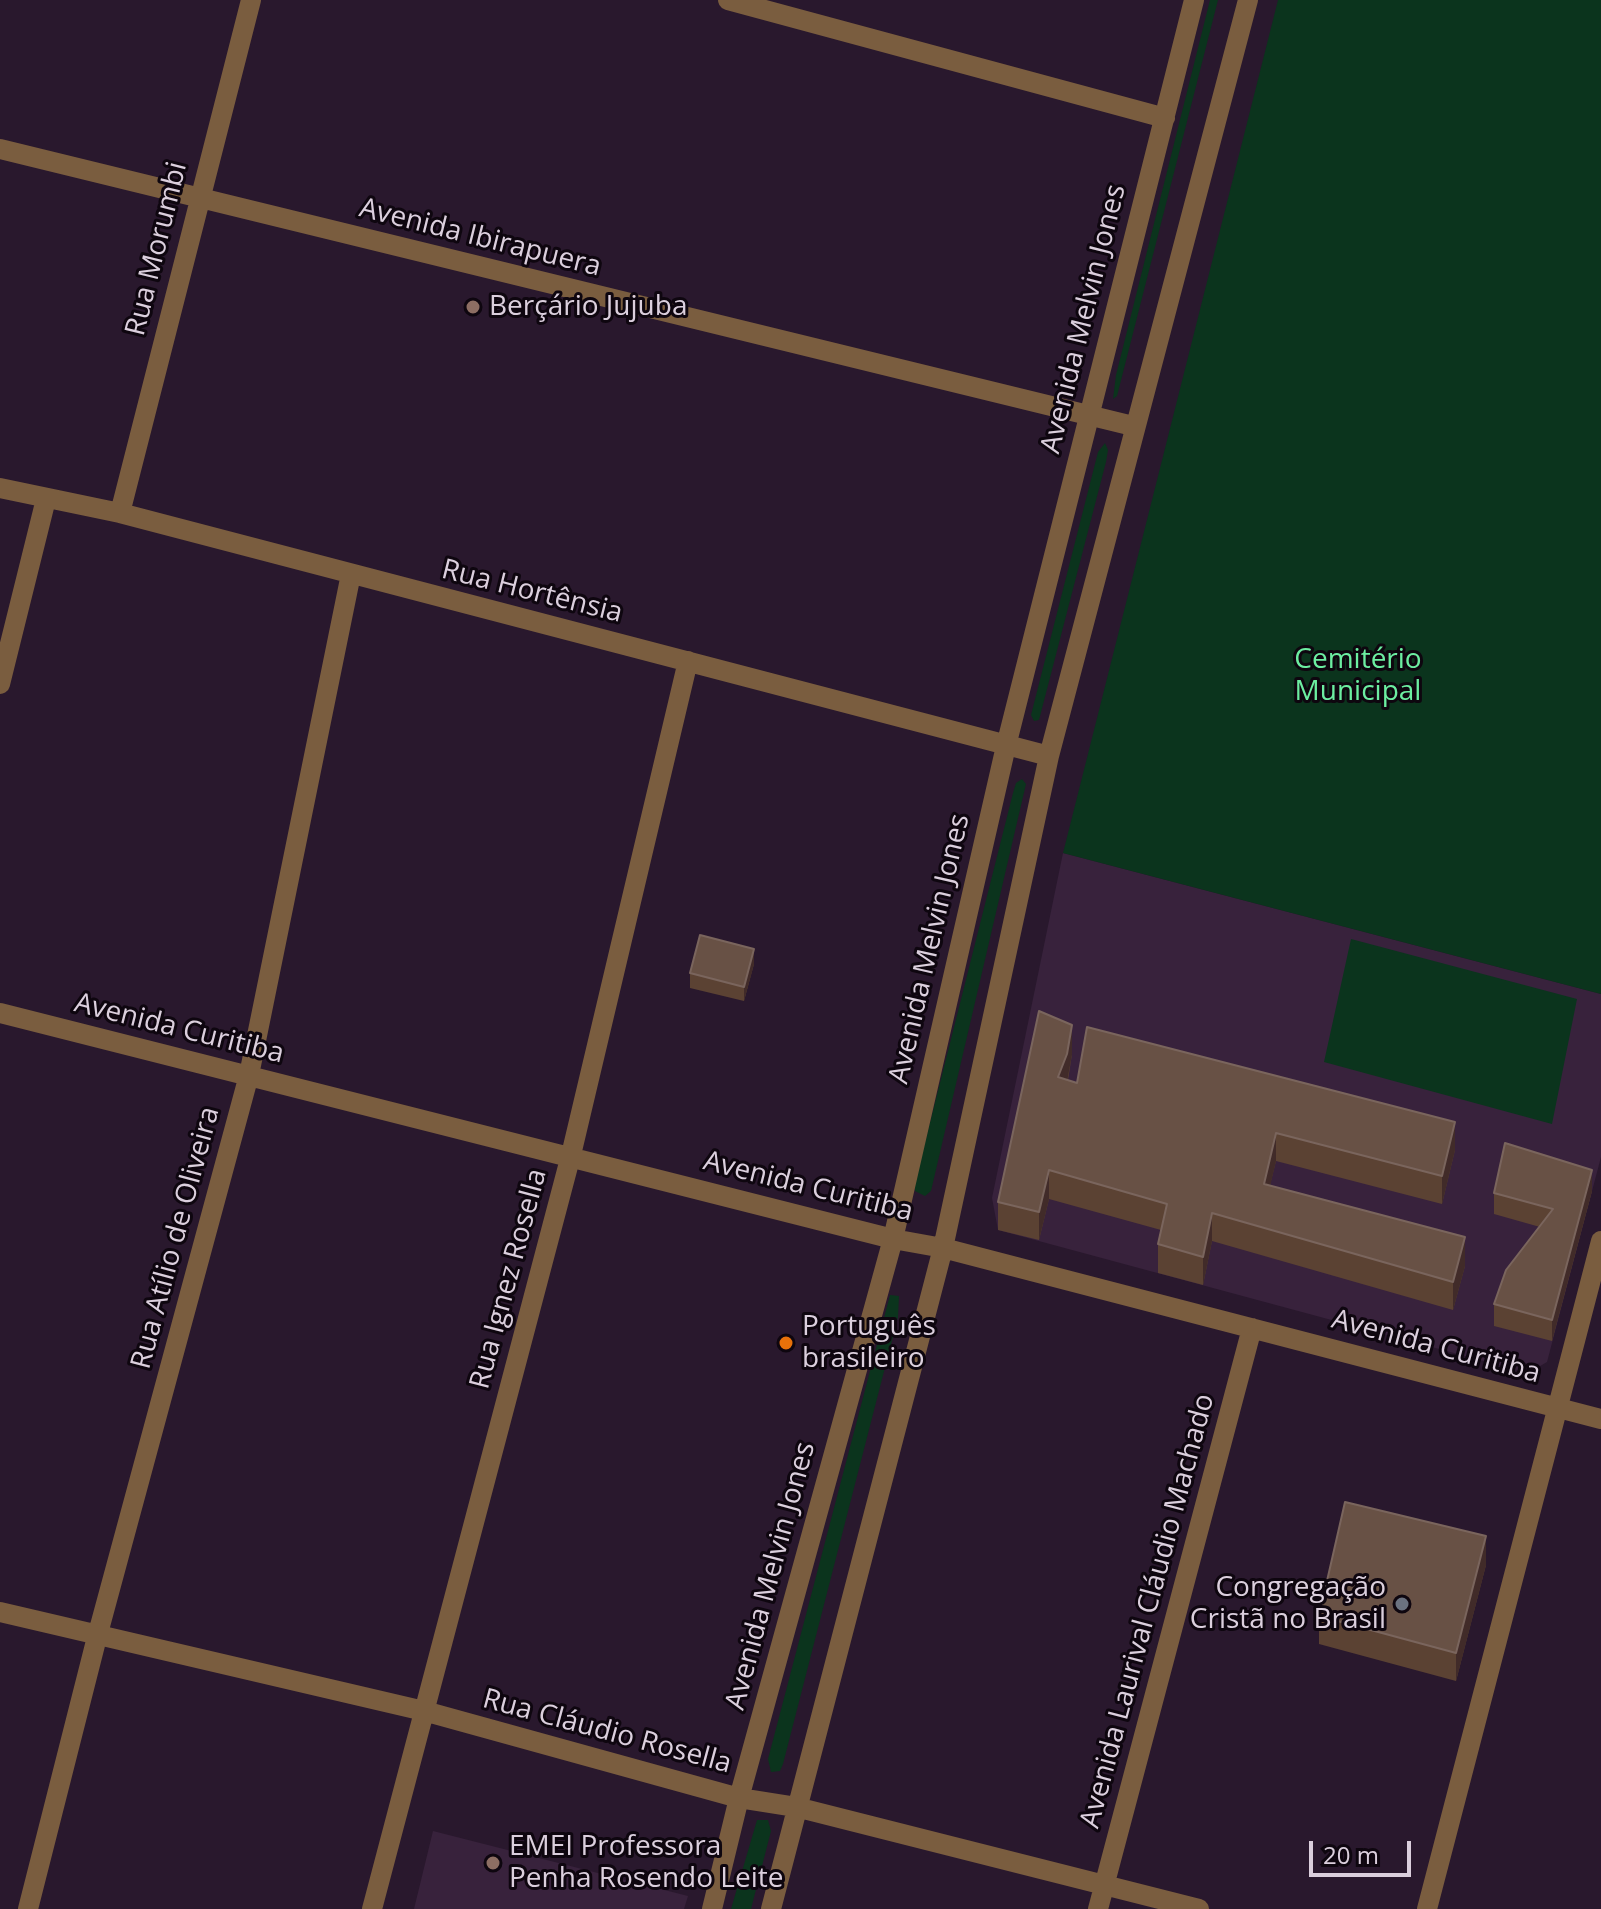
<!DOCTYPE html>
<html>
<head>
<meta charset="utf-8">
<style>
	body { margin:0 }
	#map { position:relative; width:1601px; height:1909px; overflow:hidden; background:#29182d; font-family:"Open Sans",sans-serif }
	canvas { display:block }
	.scale { position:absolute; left:1309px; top:1841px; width:102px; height:36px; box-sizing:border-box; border:4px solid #dbcfdd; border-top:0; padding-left:10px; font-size:24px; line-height:28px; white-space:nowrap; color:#dbcfdd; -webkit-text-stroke:6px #0e060f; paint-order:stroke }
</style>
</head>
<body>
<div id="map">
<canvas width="1601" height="1909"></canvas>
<div class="scale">20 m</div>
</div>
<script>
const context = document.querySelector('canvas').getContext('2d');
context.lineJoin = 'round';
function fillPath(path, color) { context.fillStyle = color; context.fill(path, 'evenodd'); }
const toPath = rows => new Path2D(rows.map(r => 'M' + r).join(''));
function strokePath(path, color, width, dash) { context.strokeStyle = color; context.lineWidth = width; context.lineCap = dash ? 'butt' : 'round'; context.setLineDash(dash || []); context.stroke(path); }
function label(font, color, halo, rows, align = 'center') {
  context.font = font + ' "Open Sans",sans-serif'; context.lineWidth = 6; context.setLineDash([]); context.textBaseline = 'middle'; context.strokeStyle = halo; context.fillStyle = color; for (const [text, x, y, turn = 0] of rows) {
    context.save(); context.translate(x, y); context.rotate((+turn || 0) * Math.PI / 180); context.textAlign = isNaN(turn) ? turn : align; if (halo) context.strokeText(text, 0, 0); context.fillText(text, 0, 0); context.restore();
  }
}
fillPath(toPath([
	[1063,853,1601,994,1601,1157,1547,1362,1528,1373,998,1230,992,1198],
	[433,1831,688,1896,684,1909,414,1909]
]), '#38223c');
fillPath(toPath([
	[1210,0,1218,0,1117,396,1113,399,1116,375],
	[1278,0,1601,0,1601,994,1063,853],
	[1105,443,1108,450,1106,462,1039,720,1034,721,1031,715,1098,452],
	[1022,779,1026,784,931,1191,925,1196,915,1191,915,1182,1013,793,1016,783],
	[1351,939,1577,999,1552,1124,1324,1062],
	[890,1295,899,1296,898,1317,783,1764,780,1771,771,1772,768,1759],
	[757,1820,768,1820,771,1831,751,1909,731,1909]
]), '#0b341d');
strokePath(toPath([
	[728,0,1165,118],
	[0,149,1133,426],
	[0,488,120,513,1049,756],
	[120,513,251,0],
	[0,684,46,499],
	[0,1013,893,1239,943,1248,1601,1419],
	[0,1612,424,1711,739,1798,796,1807,1199,1909],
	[28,1909,97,1637,249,1075,351,574],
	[372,1909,571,1155,688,661],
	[712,1909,739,1798,893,1239,1006,746,1194,0],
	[771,1909,943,1248,1049,756,1248,0],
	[1098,1909,1252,1328],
	[1427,1909,1601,1241]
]), '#7a5d3f', 20);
fillPath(toPath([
	[754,964,744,1001,690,988,690,973],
	[1072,1054,1068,1080,1077,1083,1455,1150,1442,1204,1276,1161,1270,1185,1465,1266,1453,1310,1212,1241,1203,1285,1158,1273,1158,1244,1161,1230,1049,1199,1039,1240,998,1230,998,1202],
	[1592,1191,1552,1341,1494,1326,1494,1304,1540,1227,1494,1214,1494,1193],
	[1486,1565,1456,1681,1319,1644,1319,1616]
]), '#5b4233');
fillPath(toPath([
	[754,949,754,964,744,1001,744,987],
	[1072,1025,1072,1054,1067,1082,1058,1077],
	[1455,1122,1455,1150,1442,1204,1442,1176],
	[1276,1133,1276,1161,1264,1212,1264,1184],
	[1049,1170,1049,1199,1039,1240,1039,1212],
	[1592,1170,1592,1191,1552,1341,1552,1320],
	[1212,1213,1212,1241,1203,1285,1203,1257],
	[1465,1237,1465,1266,1453,1310,1453,1282],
	[1486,1536,1486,1565,1456,1681,1456,1653]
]), '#412b29');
const building = toPath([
	[700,935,754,949,744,987,690,973,700,935],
	[1039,1011,1072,1025,1067,1054,1058,1077,1077,1083,1087,1027,1455,1122,1442,1176,1276,1133,1264,1184,1465,1237,1453,1282,1212,1213,1203,1257,1158,1244,1167,1204,1049,1170,1039,1212,998,1202,1039,1011],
	[1505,1143,1592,1170,1552,1320,1494,1304,1506,1270,1553,1209,1494,1193,1505,1143],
	[1345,1502,1486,1536,1456,1653,1319,1616,1345,1502]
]);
fillPath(building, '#685145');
strokePath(building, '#7a655d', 2);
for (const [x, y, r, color] of [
	[473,307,8,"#8d6e63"],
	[786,1343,8,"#e8710a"],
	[1402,1604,8,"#6b7280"],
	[493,1863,8,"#8d6e63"]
]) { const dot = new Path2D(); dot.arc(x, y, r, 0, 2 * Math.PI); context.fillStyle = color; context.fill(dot); strokePath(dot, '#0e060f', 3); }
label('28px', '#dbcfdd', '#0e060f', [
	["Avenida Ibirapuera",480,238,14],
	["Rua Morumbi",157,249,-76],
	["Avenida Melvin Jones",1084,319,-76],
	["Rua Hortênsia",532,592,14],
	["Avenida Melvin Jones",930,949,-77],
	["Avenida Curitiba",179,1029,14],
	["Avenida Curitiba",808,1187,14],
	["Rua Atílio de Oliveira",176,1238,-75],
	["Rua Ignez Rosella",509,1279,-75],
	["Avenida Curitiba",1436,1347,15],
	["Avenida Melvin Jones",771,1576,-75],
	["Avenida Laurival Cláudio Machado",1148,1611,-75],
	["Rua Cláudio Rosella",607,1732,15]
]);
label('28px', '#dbcfdd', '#0e060f', [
	["Berçário Jujuba",489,307],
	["Português",802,1327],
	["brasileiro",802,1359],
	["Congregação",1386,1588,"right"],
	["Cristã no Brasil",1386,1620,"right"],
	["EMEI Professora",509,1847],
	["Penha Rosendo Leite",509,1879]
], 'left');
label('28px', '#6ceea1', '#0e060f', [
	["Cemitério",1358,660],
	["Municipal",1358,692]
]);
</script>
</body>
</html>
